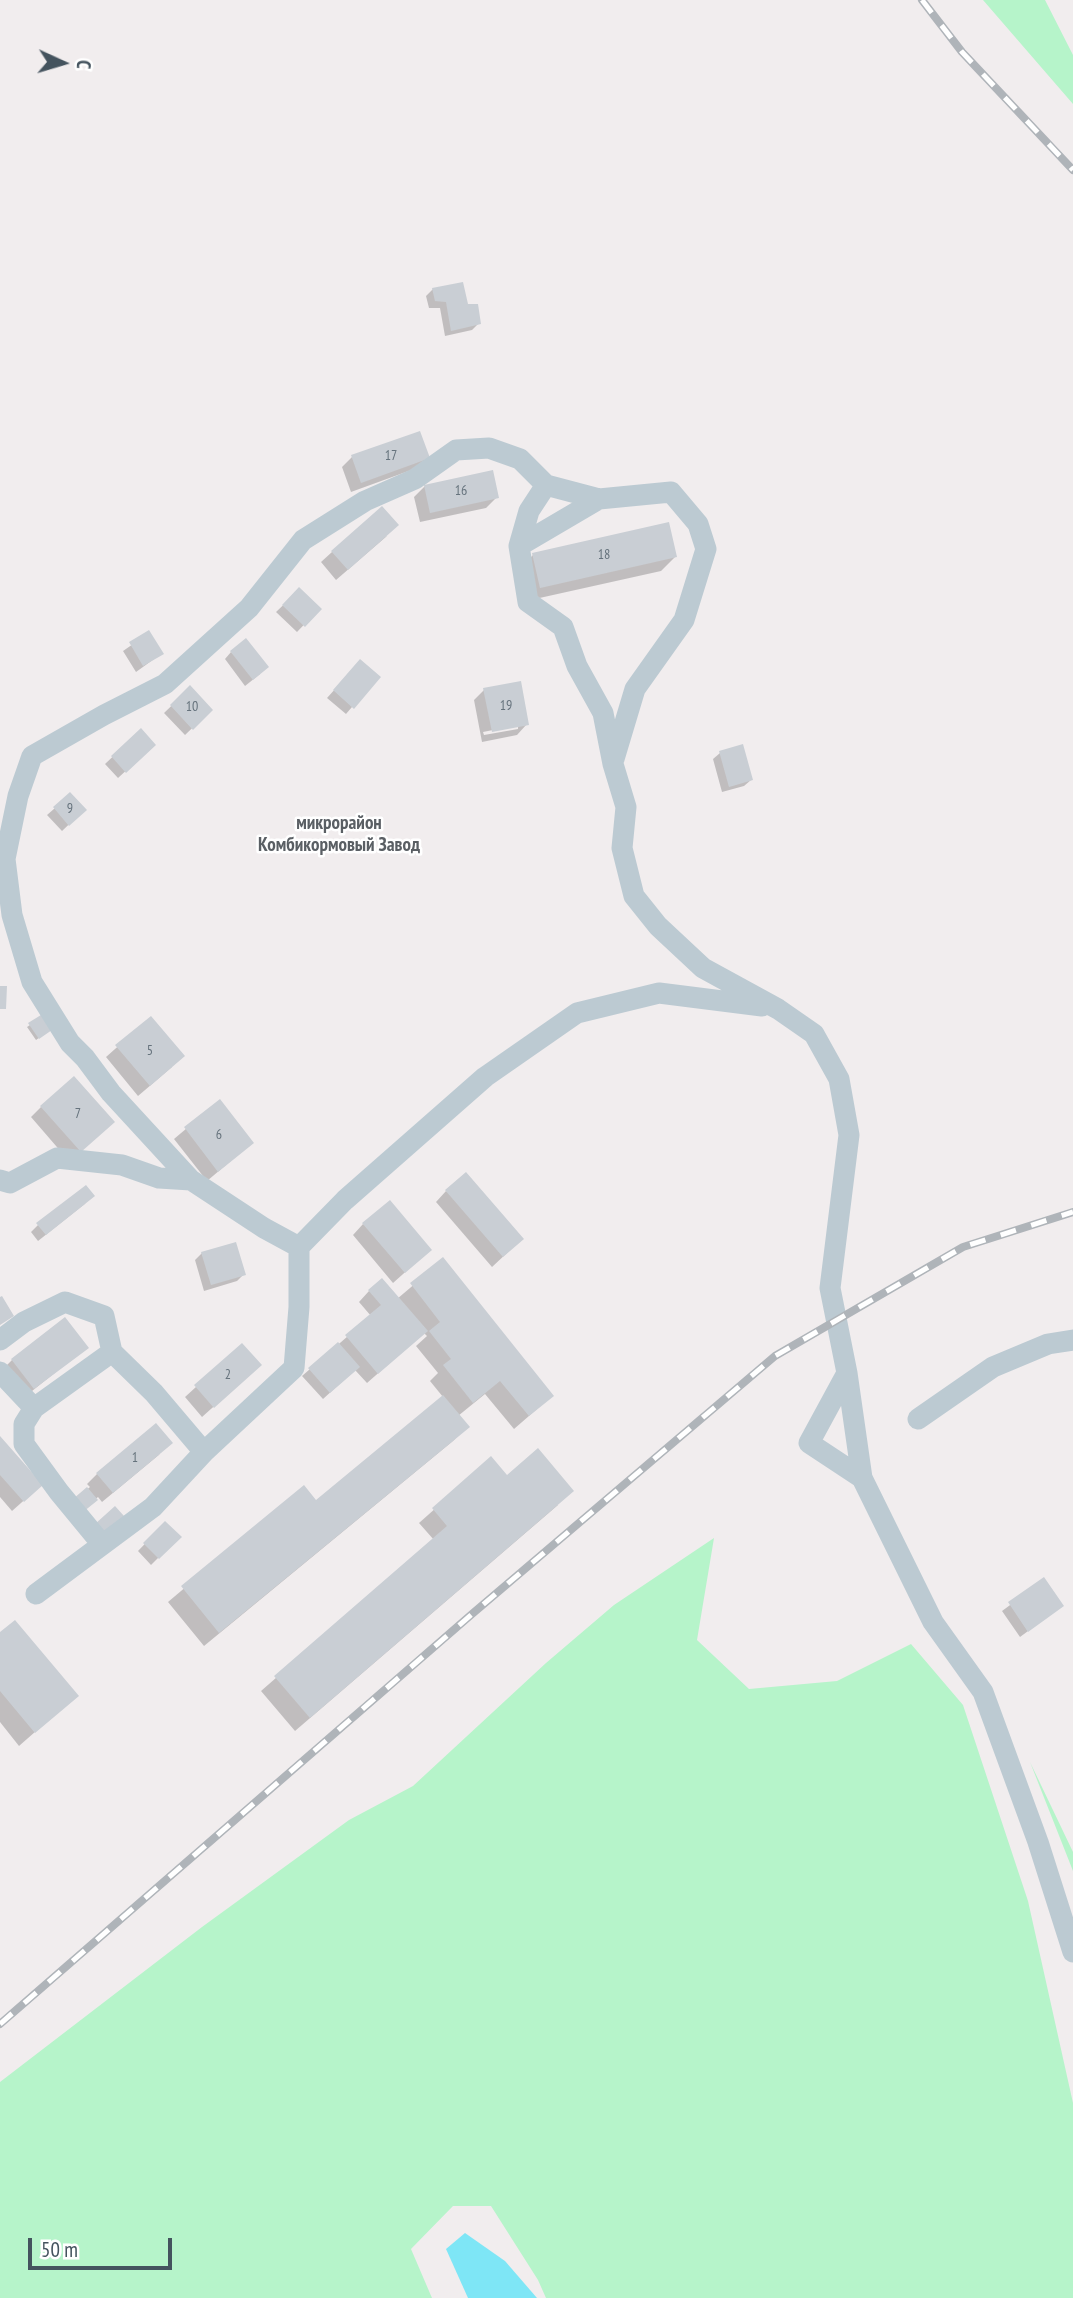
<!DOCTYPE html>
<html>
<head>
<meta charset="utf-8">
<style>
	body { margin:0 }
	#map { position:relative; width:1073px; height:2298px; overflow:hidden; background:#f1edee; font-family:"PT Sans Narrow",sans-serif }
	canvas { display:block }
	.north { position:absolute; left:28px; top:28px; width:70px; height:70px; -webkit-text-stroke:5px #fff; paint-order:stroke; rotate:94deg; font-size:19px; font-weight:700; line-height:28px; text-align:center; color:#44535e }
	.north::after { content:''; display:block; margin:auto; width:24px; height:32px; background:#44535e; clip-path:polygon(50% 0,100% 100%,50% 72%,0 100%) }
	.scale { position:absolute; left:28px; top:2238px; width:144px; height:32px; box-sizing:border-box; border:4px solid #44535e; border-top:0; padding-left:9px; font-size:21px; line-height:24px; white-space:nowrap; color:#44535e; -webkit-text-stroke:5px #fff; paint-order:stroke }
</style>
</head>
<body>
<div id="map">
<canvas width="1073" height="2298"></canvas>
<div class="north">С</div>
<div class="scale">50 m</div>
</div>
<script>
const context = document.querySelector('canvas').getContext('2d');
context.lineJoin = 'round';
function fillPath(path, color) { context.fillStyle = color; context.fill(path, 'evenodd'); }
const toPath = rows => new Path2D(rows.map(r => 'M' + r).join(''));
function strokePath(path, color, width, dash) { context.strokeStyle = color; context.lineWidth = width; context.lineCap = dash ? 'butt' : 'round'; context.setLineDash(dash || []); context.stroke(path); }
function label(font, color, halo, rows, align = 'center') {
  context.font = font + ' "PT Sans Narrow",sans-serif'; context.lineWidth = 5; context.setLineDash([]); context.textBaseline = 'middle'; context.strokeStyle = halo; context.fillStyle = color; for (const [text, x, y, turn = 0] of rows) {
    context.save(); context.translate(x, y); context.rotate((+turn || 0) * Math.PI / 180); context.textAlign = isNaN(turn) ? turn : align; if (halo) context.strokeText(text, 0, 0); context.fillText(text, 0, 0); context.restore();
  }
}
fillPath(toPath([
	[983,0,1045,0,1073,55,1073,104],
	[714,1538,697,1640,749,1689,837,1681,911,1644,963,1705,1028,1901,1073,2103,1073,2298,546,2298,538,2280,491,2206,453,2206,411,2249,432,2298,0,2298,0,2082,202,1927,349,1820,413,1786,546,1663,614,1605],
	[1030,1762,1073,1852,1073,1871]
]), '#b6f4ca');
fillPath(toPath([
	[465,2233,505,2261,537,2298,468,2298,446,2249]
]), '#7ee6f6');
fillPath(toPath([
	[433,289,467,306,479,323,472,330,445,336,440,308,429,308,426,296],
	[352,457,428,457,417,468,351,492,342,467],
	[425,486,497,497,486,508,420,522,414,497],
	[387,536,336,580,321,562,332,552],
	[533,555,675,557,661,571,526,601,519,569],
	[299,590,319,609,297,632,276,612],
	[149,633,161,654,136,672,123,651],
	[231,652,260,674,245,686,225,659],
	[354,668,352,707,346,714,327,698],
	[190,688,211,710,185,735,164,713],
	[484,690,527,724,517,735,482,742,474,700],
	[518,725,518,729,484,735,483,732],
	[141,730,154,745,118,778,105,764],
	[720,753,751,780,744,786,722,792,713,759],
	[70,795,84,810,62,831,47,815],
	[150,1018,172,1067,138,1096,106,1057],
	[30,1025,46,1033,36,1040,27,1027],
	[219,1101,252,1143,207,1181,174,1139],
	[41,1107,113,1122,69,1161,31,1117],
	[446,1191,522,1239,492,1267,436,1202],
	[86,1203,38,1241,31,1232,38,1225],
	[363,1224,430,1250,393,1283,353,1235],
	[202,1253,244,1274,237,1281,204,1291,195,1260],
	[443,1260,552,1396,514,1429,485,1394,458,1416,467,1427,453,1441,204,1646,168,1602,304,1487,316,1502,443,1397,430,1381,438,1373,416,1346,427,1336,424,1333,367,1383,355,1370,323,1399,302,1376,371,1316,359,1302,369,1291,397,1299],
	[242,1345,249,1375,202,1417,185,1397],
	[86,1348,22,1399,1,1371,12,1360],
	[0,1439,30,1495,12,1511,0,1497],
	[160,1454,102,1502,98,1497,92,1502,71,1503,90,1487,87,1484,97,1474],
	[491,1459,507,1477,558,1505,295,1731,261,1691,434,1540,419,1523],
	[165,1523,179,1537,151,1565,138,1551],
	[1044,1580,1062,1606,1020,1637,1002,1611],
	[0,1635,76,1696,19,1746,0,1722]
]), '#0003');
fillPath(toPath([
	[463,282,468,304,478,304,481,324,451,331,446,302,435,301,432,288],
	[420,431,430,458,361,483,351,455],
	[493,470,499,498,430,513,424,485],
	[382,506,399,525,348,570,331,551],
	[669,522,677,557,540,588,532,553],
	[299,587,322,609,305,627,282,605],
	[149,630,164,654,143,666,129,642],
	[246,638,269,667,253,680,230,651],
	[360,659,381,677,354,709,333,690],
	[521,681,529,725,492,732,483,688],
	[190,685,213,710,193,730,170,705],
	[141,728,156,745,126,773,111,756],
	[743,744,753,780,729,787,719,751],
	[70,792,87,810,69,826,53,807],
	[0,986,7,986,6,1009,0,1009],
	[41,1015,52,1030,39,1039,28,1023],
	[151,1016,185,1056,150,1086,115,1045],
	[74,1076,115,1122,81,1152,40,1106],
	[220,1099,254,1143,218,1172,184,1127],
	[466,1172,524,1239,503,1257,445,1190],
	[86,1185,95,1196,46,1235,36,1223],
	[390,1200,432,1250,405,1273,362,1223],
	[236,1242,246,1275,211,1285,201,1252],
	[443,1257,554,1396,529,1416,500,1381,473,1403,443,1365,451,1359,429,1331,440,1322,410,1283],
	[382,1278,428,1331,378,1374,345,1335,381,1305,368,1290],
	[2,1296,14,1316,0,1325,0,1297],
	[65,1317,89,1348,34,1389,11,1359],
	[338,1342,360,1367,330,1393,308,1368],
	[242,1343,262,1365,214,1408,194,1385],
	[443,1395,470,1427,219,1633,181,1586,304,1485,316,1500],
	[156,1423,173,1443,113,1493,96,1473],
	[0,1436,43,1485,24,1502,0,1475],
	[538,1448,574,1491,310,1718,274,1676,447,1526,432,1508,491,1456,507,1475],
	[87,1487,98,1500,83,1512,73,1499],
	[115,1506,124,1516,104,1533,95,1524],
	[165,1521,182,1537,159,1559,143,1543],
	[1044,1577,1064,1606,1028,1632,1008,1602],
	[15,1620,79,1696,35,1733,0,1691,0,1632]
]), '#c9ced4');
strokePath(toPath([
	[546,485,599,499],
	[519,546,599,499,671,492,698,524,706,549,684,620,635,689,614,759],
	[0,1180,10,1183,57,1158,122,1165,159,1178,191,1180],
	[299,1247,264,1228,191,1180,111,1093,85,1058,70,1043,32,982,12,915,5,859,18,796,32,756,104,715,165,684,249,608,303,540,365,501,415,479,456,450,489,448,520,459,546,485,529,511,519,546,528,602,563,627,577,666,603,713,613,764,626,807,622,848,634,896,658,926,703,968,778,1009,814,1034,839,1079,849,1135,830,1288,847,1373,862,1478,933,1622,983,1692,1038,1842,1073,1952],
	[0,1340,24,1322,65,1302,104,1316,112,1352,154,1393,204,1452],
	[0,1372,34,1408,112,1352],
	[847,1373,809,1443,862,1478],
	[34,1408,24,1424,24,1444,59,1492,101,1543],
	[918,1419,993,1367,1048,1344,1073,1340],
	[36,1594,153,1507,204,1452,294,1368,299,1307,299,1247,345,1200,485,1077,577,1013,659,993,762,1006]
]), '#bccad2', 21);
const rail = toPath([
	[922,0,962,52,1073,170],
	[0,2024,472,1614,775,1356,963,1247,1073,1212]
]);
strokePath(rail, '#afb4b9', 8);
strokePath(rail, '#fff', 5, [16]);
label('14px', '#65727c', null, [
	["17",391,456],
	["16",461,491],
	["18",604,555],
	["19",506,706],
	["10",192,707],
	["9",70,809],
	["5",150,1051],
	["7",78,1114],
	["6",219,1135],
	["2",228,1375],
	["1",135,1458]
]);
label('bold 19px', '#5a5f64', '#fff', [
	["микрорайон",339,824],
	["Комбикормовый Завод",339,846]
]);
</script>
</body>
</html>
